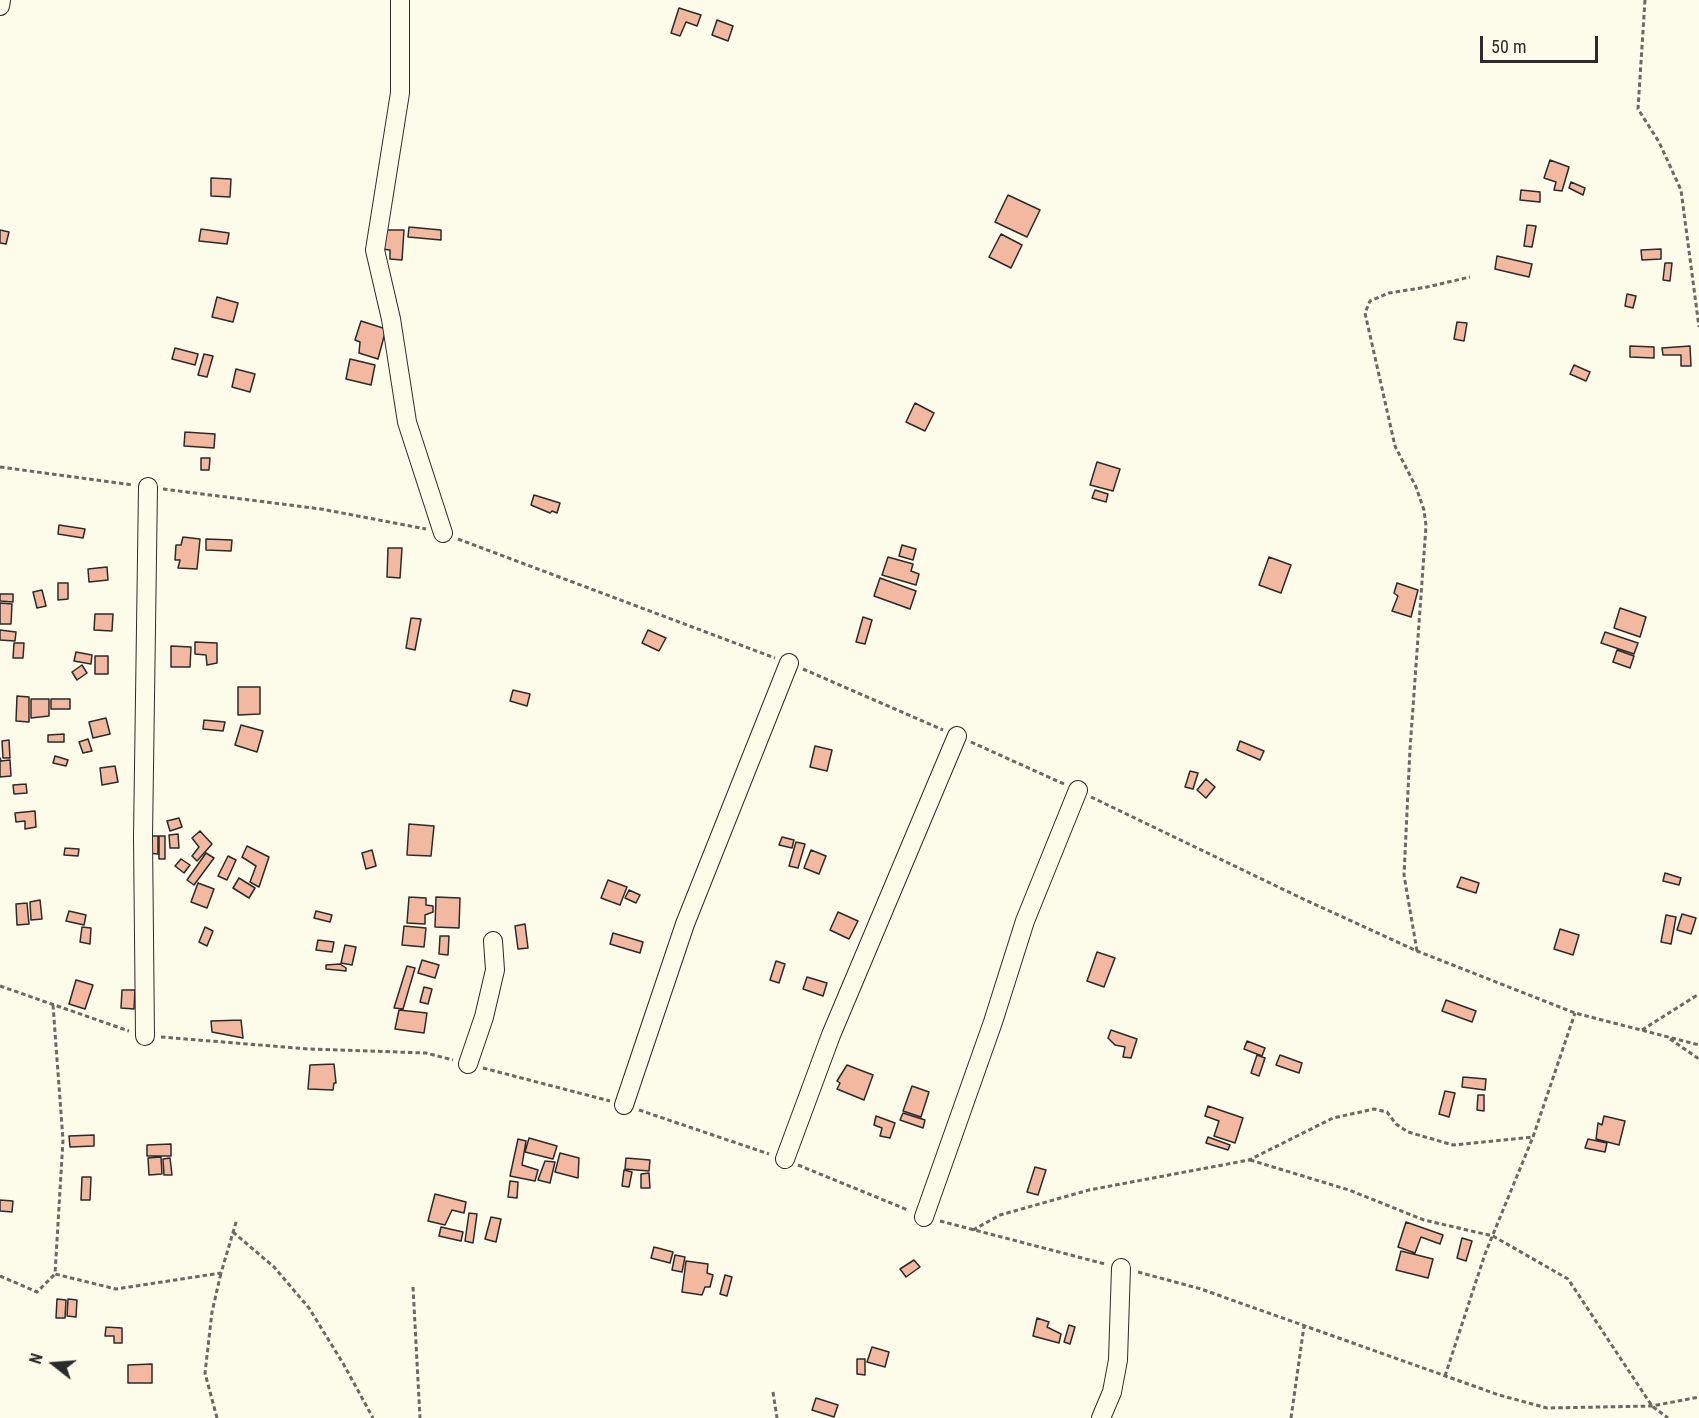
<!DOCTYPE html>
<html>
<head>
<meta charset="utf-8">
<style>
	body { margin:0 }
	#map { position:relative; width:1699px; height:1418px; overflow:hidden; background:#fdfbea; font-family:"Roboto Condensed",sans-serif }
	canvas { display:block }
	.north { position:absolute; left:24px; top:1334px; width:60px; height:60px; -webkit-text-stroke:4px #fdfbea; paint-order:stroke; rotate:287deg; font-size:16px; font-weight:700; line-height:24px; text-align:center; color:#2b2b2b }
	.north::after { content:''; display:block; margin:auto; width:21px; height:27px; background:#2b2b2b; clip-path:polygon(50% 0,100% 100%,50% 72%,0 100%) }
	.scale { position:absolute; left:1480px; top:36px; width:118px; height:27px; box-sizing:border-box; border:3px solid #2b2b2b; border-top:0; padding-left:8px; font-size:18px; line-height:21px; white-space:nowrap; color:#2b2b2b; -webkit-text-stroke:4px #fdfbea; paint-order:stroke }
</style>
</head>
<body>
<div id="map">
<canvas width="1699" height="1418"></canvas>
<div class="north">N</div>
<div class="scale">50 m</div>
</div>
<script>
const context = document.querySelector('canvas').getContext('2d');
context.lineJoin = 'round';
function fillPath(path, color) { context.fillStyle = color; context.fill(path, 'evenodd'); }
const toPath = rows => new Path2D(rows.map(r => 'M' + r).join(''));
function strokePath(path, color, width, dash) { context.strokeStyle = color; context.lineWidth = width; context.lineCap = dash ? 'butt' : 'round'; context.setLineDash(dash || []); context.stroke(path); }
const building = toPath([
	[679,8,701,15,697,26,686,22,680,36,671,33,679,8],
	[717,20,733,26,728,41,712,35,717,20],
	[1550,160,1569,167,1562,191,1554,190,1556,182,1544,178,1550,160],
	[211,178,231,179,230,197,211,196,211,178],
	[1571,182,1585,188,1583,195,1569,188,1571,182],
	[1521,190,1540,192,1540,202,1520,200,1521,190],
	[1008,195,1040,210,1027,237,995,222,1008,195],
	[1527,225,1536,226,1532,247,1524,246,1527,225],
	[409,227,441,230,441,240,408,237,409,227],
	[201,229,229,233,227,244,199,241,201,229],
	[0,230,9,232,6,244,0,243,0,230],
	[382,230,404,230,402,260,390,259,390,250,382,249,382,230],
	[1001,234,1022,245,1011,268,989,257,1001,234],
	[1661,249,1661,259,1642,260,1641,250,1661,249],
	[1497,256,1532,264,1529,277,1495,269,1497,256],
	[1665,263,1672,263,1670,281,1663,280,1665,263],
	[1627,294,1636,296,1633,308,1625,306,1627,294],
	[217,297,238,303,233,322,212,317,217,297],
	[361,321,386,329,378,359,359,353,360,342,355,340,361,321],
	[1457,322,1467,323,1464,341,1454,339,1457,322],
	[1630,346,1654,347,1654,358,1630,357,1630,346],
	[1690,346,1691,366,1681,366,1681,355,1663,355,1662,348,1690,346],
	[175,348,198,354,195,365,172,359,175,348],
	[204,354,213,356,207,377,198,375,204,354],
	[350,359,375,365,371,385,346,379,350,359],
	[1574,365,1590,372,1586,381,1570,374,1574,365],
	[236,369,255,374,250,392,232,387,236,369],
	[915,403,934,413,925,431,906,422,915,403],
	[185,432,215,434,214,448,184,446,185,432],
	[201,458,210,458,209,470,201,470,201,458],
	[1097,462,1120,469,1113,491,1090,485,1097,462],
	[1095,490,1108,494,1106,502,1092,498,1095,490],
	[534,495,560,503,557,513,552,511,550,513,531,505,534,495],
	[59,525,85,529,83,538,58,534,59,525],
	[183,537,200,539,197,569,178,568,180,560,175,560,176,545,181,545,183,537],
	[206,539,232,540,231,551,206,550,206,539],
	[902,545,916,549,913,560,899,556,902,545],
	[388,548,402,548,400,578,387,577,388,548],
	[888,557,913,564,911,571,919,574,916,585,882,575,888,557],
	[1269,557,1291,565,1281,593,1259,585,1269,557],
	[107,567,108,580,89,582,88,569,107,567],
	[880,578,916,591,910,609,874,596,880,578],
	[58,583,68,583,68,599,58,600,58,583],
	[1397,583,1418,590,1411,617,1392,611,1398,596,1394,593,1397,583],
	[42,590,46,606,37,608,33,592,42,590],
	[0,594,13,594,13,602,0,601,0,594],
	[0,603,12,604,11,624,0,624,0,603],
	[1620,608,1646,617,1640,637,1614,628,1620,608],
	[95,614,113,614,112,631,94,630,95,614],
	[863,617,872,620,865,644,856,642,863,617],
	[411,618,421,619,415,650,406,648,411,618],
	[0,630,16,632,15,641,0,640,0,630],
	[648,630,666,638,659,651,642,643,648,630],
	[1605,632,1638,643,1634,654,1601,643,1605,632],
	[195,642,217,643,217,663,207,665,206,655,195,654,195,642],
	[14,643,24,643,23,658,13,658,14,643],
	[171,646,191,647,190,667,171,667,171,646],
	[1617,650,1634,656,1630,668,1613,662,1617,650],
	[76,652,92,655,91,664,74,661,76,652],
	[95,656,108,656,108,674,95,674,95,656],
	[82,665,87,673,77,680,72,672,82,665],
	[238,687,260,687,260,714,238,715,238,687],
	[513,690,530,694,527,706,510,701,513,690],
	[17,696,29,697,29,722,16,721,17,696],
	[31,699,49,699,49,716,31,718,31,699],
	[51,699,70,699,70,709,51,709,51,699],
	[106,718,110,734,93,738,89,722,106,718],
	[204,720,225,722,223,731,203,729,204,720],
	[241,725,263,731,257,752,235,745,241,725],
	[64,734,64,742,48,742,48,735,64,734],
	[88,739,92,751,83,753,79,742,88,739],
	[9,740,10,758,3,758,2,741,9,740],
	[1240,741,1264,751,1260,760,1237,750,1240,741],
	[815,746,832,750,827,771,810,767,815,746],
	[55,756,68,760,66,766,53,763,55,756],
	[0,758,1,761,10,760,11,776,0,777,0,758],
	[115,766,118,782,102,785,100,768,115,766],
	[1190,771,1198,773,1193,789,1185,787,1190,771],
	[1206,779,1215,787,1206,798,1197,790,1206,779],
	[26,784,27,793,14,794,13,785,26,784],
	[35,811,36,827,25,829,25,821,16,822,15,813,35,811],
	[179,818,182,827,170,831,167,821,179,818],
	[409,824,434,826,431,856,407,855,409,824],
	[200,831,212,844,197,861,192,856,199,847,192,838,200,831],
	[178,834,179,848,170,848,169,835,178,834],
	[147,836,158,836,158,854,147,853,147,836],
	[159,836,165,836,165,859,159,859,159,836],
	[782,837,794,840,792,848,779,845,782,837],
	[796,842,805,844,798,868,789,866,796,842],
	[247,846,269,857,259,887,250,882,256,866,242,857,247,846],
	[65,848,79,849,78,856,64,855,65,848],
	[372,850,376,866,366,869,362,853,372,850],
	[811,850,826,856,819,874,804,868,811,850],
	[206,853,214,858,194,885,187,880,206,853],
	[228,856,236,860,227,880,218,876,228,856],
	[181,859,190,865,184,873,175,866,181,859],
	[1665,873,1681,878,1679,885,1663,881,1665,873],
	[1461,877,1479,883,1476,893,1457,887,1461,877],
	[239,878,255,888,249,898,233,888,239,878],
	[608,880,627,887,620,905,601,898,608,880],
	[198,883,214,889,207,908,191,902,198,883],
	[629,890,640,895,636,903,625,898,629,890],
	[409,897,426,898,426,905,433,906,433,912,425,915,425,924,407,923,409,897],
	[436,897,460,898,459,928,435,927,436,897],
	[40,900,42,919,31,920,30,902,40,900],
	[27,903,29,924,17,925,16,904,27,903],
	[69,911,86,915,84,925,66,921,69,911],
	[316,911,332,915,330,922,314,918,316,911],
	[838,912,858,921,849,939,830,930,838,912],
	[1682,914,1696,918,1691,934,1677,930,1682,914],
	[1666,915,1676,917,1671,944,1661,942,1666,915],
	[525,924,528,948,518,949,515,926,525,924],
	[404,926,426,928,424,947,402,945,404,926],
	[82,927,91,928,90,944,80,942,82,927],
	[205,927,213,931,207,946,199,942,205,927],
	[1560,929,1579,935,1573,955,1554,949,1560,929],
	[613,933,643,942,640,953,610,944,613,933],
	[440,936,449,936,448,955,439,954,440,936],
	[318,940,334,942,332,952,316,950,318,940],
	[345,945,356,947,352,965,341,963,345,945],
	[1097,952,1115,958,1104,987,1087,981,1097,952],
	[422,960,439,965,435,978,418,973,422,960],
	[776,961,785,964,779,983,770,980,776,961],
	[340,964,346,968,346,971,326,969,326,965,340,964],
	[407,966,415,968,403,1009,394,1008,407,966],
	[807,977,827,983,823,996,803,989,807,977],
	[76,980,93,985,85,1009,69,1004,76,980],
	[424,987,432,989,428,1004,420,1002,424,987],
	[122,990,135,990,134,1009,121,1008,122,990],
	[1446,1000,1476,1011,1472,1022,1442,1011,1446,1000],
	[399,1010,427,1013,424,1033,395,1029,399,1010],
	[241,1020,243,1038,212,1032,211,1021,241,1020],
	[1111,1030,1137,1039,1131,1058,1123,1057,1125,1047,1115,1045,1108,1038,1111,1030],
	[1247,1041,1265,1048,1262,1056,1244,1049,1247,1041],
	[1257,1055,1265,1058,1259,1076,1251,1073,1257,1055],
	[1280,1055,1302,1063,1299,1073,1276,1065,1280,1055],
	[334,1064,336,1083,334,1083,333,1090,308,1089,310,1065,334,1064],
	[847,1065,873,1075,864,1100,837,1089,840,1083,837,1081,847,1065],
	[1463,1077,1486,1079,1485,1090,1462,1087,1463,1077],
	[912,1086,929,1092,921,1117,903,1111,912,1086],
	[1445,1091,1455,1093,1449,1117,1439,1114,1445,1091],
	[1478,1095,1484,1095,1484,1111,1477,1110,1478,1095],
	[1208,1106,1243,1118,1235,1143,1214,1136,1219,1121,1205,1116,1208,1106],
	[903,1113,925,1120,923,1128,900,1120,903,1113],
	[876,1116,895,1123,890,1138,880,1136,882,1128,874,1125,876,1116],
	[1604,1116,1625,1121,1619,1145,1596,1139,1598,1123,1602,1125,1604,1116],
	[94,1135,94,1146,70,1147,69,1136,94,1135],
	[1208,1137,1230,1145,1228,1150,1206,1143,1208,1137],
	[529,1138,557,1146,553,1159,525,1152,529,1138],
	[518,1139,526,1141,522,1165,538,1170,535,1181,510,1176,518,1139],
	[1588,1139,1607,1143,1605,1152,1585,1148,1588,1139],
	[171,1144,171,1156,147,1156,147,1145,171,1144],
	[560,1153,579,1158,578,1178,555,1172,560,1153],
	[161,1157,162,1174,149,1175,148,1158,161,1157],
	[170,1158,172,1175,164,1175,163,1159,170,1158],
	[626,1158,650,1160,649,1171,625,1169,626,1158],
	[545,1161,555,1162,550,1183,538,1180,545,1161],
	[1035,1167,1046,1170,1038,1195,1027,1192,1035,1167],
	[624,1170,632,1172,629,1187,622,1186,624,1170],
	[649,1173,650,1188,641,1188,641,1174,649,1173],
	[82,1177,91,1177,90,1200,81,1200,82,1177],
	[510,1181,518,1182,517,1198,508,1197,510,1181],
	[435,1194,466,1202,464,1213,452,1210,445,1225,428,1221,435,1194],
	[0,1200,13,1201,12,1212,0,1211,0,1200],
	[469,1213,477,1214,473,1243,465,1241,469,1213],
	[491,1217,501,1219,496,1242,485,1239,491,1217],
	[1406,1222,1443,1235,1440,1244,1421,1237,1415,1253,1398,1247,1406,1222],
	[441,1227,463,1232,461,1241,439,1236,441,1227],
	[1462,1238,1472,1241,1466,1261,1457,1258,1462,1238],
	[654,1247,673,1252,670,1263,651,1258,654,1247],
	[1401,1251,1433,1259,1428,1278,1396,1270,1401,1251],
	[675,1255,685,1257,682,1272,672,1270,675,1255],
	[914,1260,920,1267,906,1277,900,1269,914,1260],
	[686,1261,708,1264,707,1273,713,1275,710,1287,705,1287,702,1295,682,1292,686,1261],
	[725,1275,732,1277,727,1296,720,1294,725,1275],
	[57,1299,66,1300,65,1318,56,1318,57,1299],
	[68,1299,77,1300,76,1317,67,1316,68,1299],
	[1037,1318,1049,1322,1047,1327,1061,1334,1059,1343,1033,1336,1037,1318],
	[1069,1325,1075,1327,1070,1344,1064,1342,1069,1325],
	[106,1327,122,1328,122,1343,114,1343,114,1336,105,1336,106,1327],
	[872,1347,889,1352,885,1367,867,1362,872,1347],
	[857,1359,865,1359,865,1375,857,1374,857,1359],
	[152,1364,152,1383,128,1383,128,1365,152,1364],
	[816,1398,838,1405,834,1417,812,1410,816,1398]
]);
fillPath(building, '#f2b8a0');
strokePath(building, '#2b2b2b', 1.5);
const minor = toPath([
	[400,0,400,93,375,250,391,319,407,422,443,533],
	[0,6,1,0],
	[145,1036,143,837,148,487],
	[468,1064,484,1017,495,970,493,941],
	[624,1105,685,924,789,663],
	[785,1159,831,1035,957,736],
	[924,1217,993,1022,1025,921,1078,790],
	[1101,1418,1112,1392,1118,1360,1121,1268]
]);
strokePath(minor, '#2b2b2b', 20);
strokePath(toPath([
	[1645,0,1638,109,1659,142,1681,190,1699,327],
	[0,467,133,485],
	[163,489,321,509,426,529],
	[458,539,775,658],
	[803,669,943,730],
	[971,742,1064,784],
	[1091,797,1301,898,1417,951,1575,1013,1699,1045],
	[1417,951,1404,875,1410,749,1426,526,1424,510,1416,487,1395,446,1365,313,1370,301,1389,293,1427,287,1470,277],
	[0,986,129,1031],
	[53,1005,63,1140,55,1274,116,1289,221,1273,237,1219],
	[1642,1030,1699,994],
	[161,1037,309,1049,426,1053,453,1060],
	[1670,1039,1699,1059],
	[483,1068,610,1101],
	[639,1110,769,1154],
	[1250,1160,1349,1190,1424,1220,1493,1236,1568,1279,1652,1406,1668,1418],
	[798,1165,908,1210],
	[940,1221,1105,1264],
	[973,1230,1000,1215,1089,1190,1249,1160,1333,1118,1365,1111,1374,1109,1387,1112,1396,1124,1408,1132,1453,1145,1533,1137],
	[233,1232,274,1267,309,1308,344,1365,373,1418],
	[1138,1272,1201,1289,1499,1395,1547,1408,1652,1406,1699,1397],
	[0,1276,37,1292,55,1274],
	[413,1287,420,1418],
	[1445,1376,1485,1254,1533,1137,1575,1013],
	[773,1392,777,1418],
	[217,1418,205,1373,212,1312,221,1273],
	[1291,1418,1304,1326]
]), '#6a6964', 3, [4.5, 3]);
strokePath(minor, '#fdfbea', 18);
</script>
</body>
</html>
